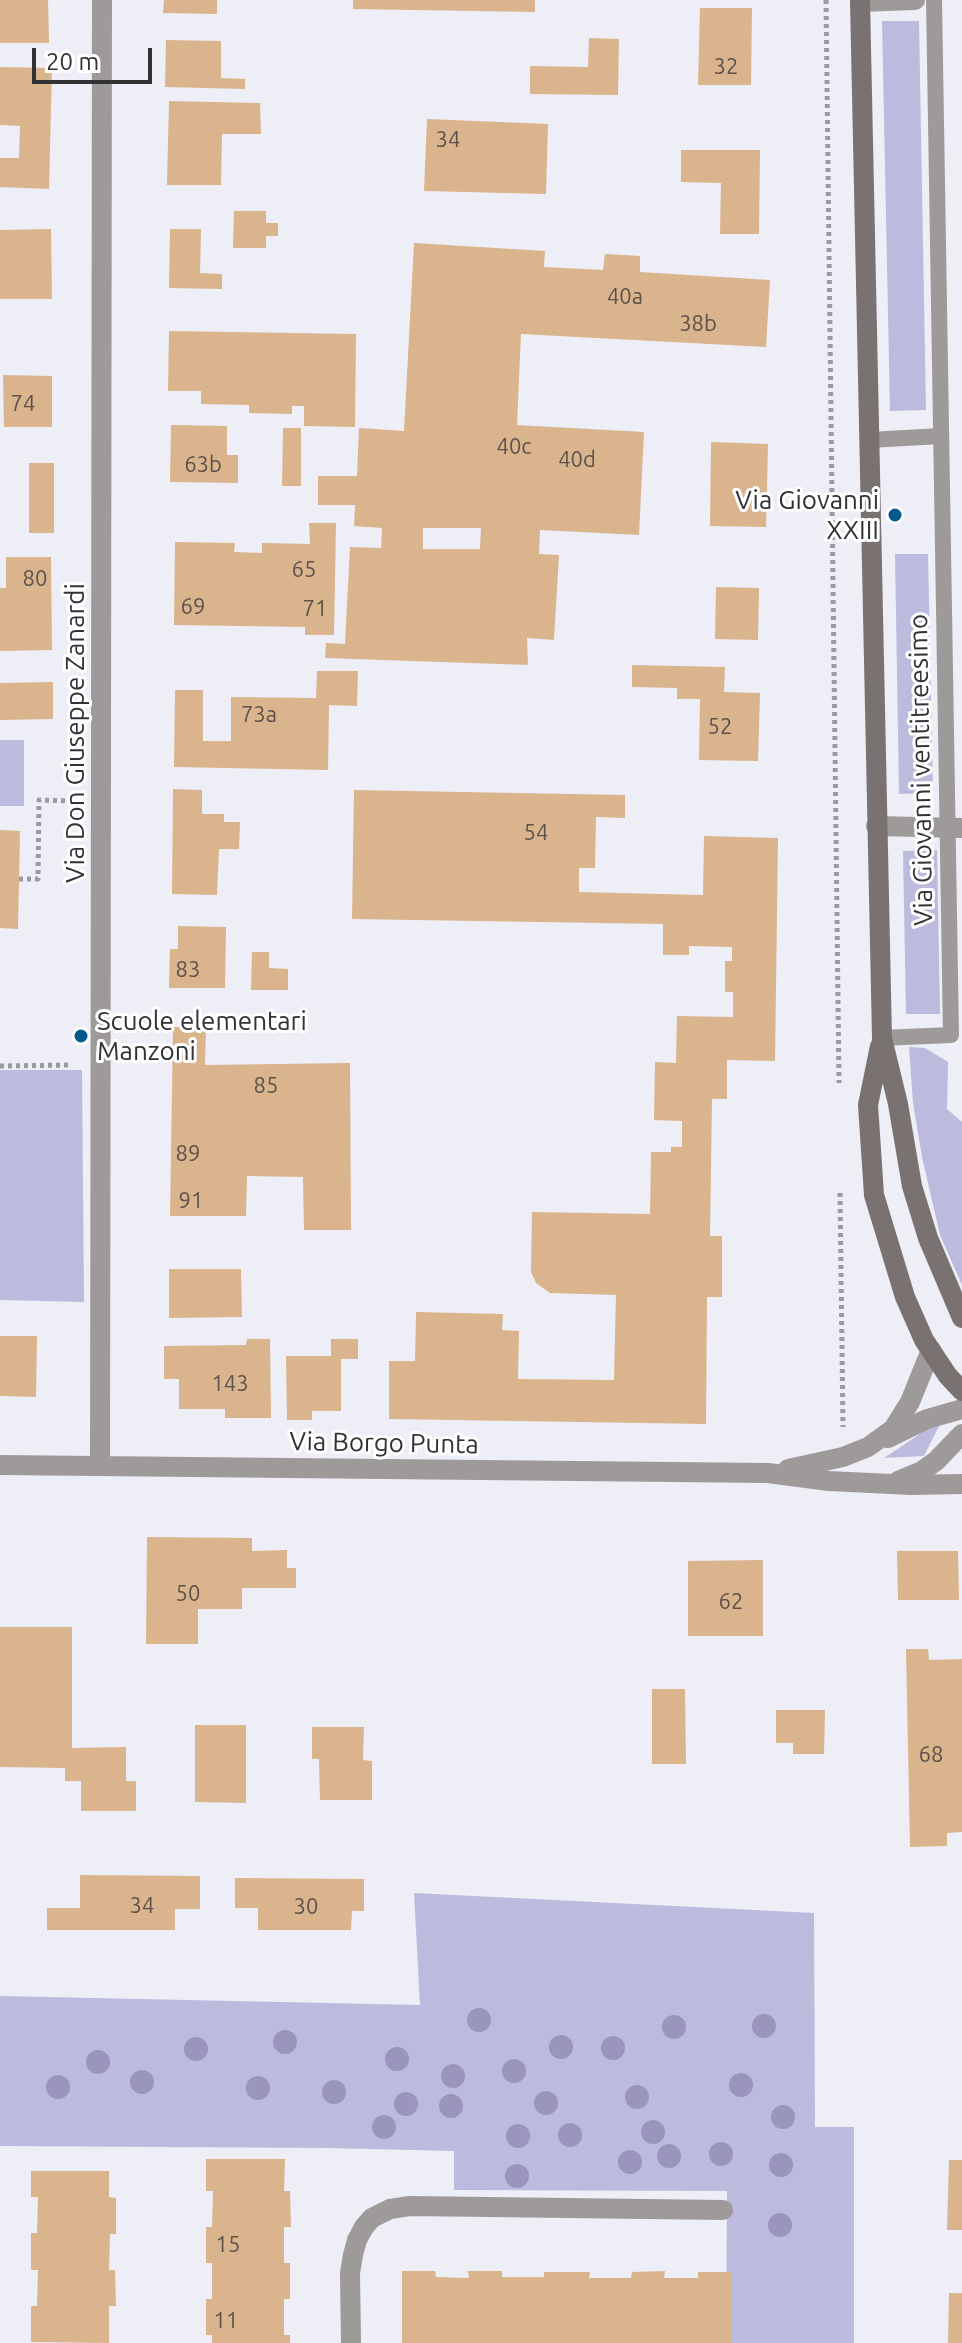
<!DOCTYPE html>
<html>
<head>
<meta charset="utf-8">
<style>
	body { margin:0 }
	#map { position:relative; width:962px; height:2343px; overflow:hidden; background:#eeeef7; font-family:Ubuntu,sans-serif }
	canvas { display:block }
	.scale { position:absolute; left:32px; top:48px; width:120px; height:36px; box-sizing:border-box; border:4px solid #323235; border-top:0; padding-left:10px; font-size:24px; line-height:28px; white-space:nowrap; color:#323235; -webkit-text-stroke:6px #fff; paint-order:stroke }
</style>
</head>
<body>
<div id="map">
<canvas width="962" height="2343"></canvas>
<div class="scale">20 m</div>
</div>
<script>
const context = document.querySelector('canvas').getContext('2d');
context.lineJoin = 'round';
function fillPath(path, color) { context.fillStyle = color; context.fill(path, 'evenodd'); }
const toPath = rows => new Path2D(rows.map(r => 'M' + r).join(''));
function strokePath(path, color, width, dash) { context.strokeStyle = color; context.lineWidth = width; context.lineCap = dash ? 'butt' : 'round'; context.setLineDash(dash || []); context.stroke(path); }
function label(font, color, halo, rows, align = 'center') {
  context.font = font + ' Ubuntu,sans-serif'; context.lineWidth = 6; context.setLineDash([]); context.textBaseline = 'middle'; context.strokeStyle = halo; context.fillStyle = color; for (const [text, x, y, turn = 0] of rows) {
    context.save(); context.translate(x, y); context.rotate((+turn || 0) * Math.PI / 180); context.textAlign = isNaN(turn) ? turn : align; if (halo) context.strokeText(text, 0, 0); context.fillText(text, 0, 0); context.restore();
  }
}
fillPath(toPath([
	[919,21,926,410,890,411,882,21],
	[895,554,928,554,933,793,899,794],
	[0,740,24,740,24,806,0,806],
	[937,850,940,1014,906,1014,903,851],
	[909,1047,925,1048,948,1062,947,1109,962,1122,962,1285,940,1235,922,1157,913,1103],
	[0,1070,82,1070,84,1302,0,1300],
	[946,1412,924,1456,884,1458,917,1436],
	[414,1893,814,1913,815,2127,854,2127,854,2343,726,2343,727,2191,454,2190,454,2151,327,2148,0,2146,0,1996,420,2005]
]), '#bcbbde');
fillPath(toPath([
	[0,0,48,0,49,43,0,43],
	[164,0,217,0,217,14,163,13],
	[353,0,535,0,535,12,353,9],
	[700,8,752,8,751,85,698,85],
	[589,38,619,39,618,95,530,94,530,66,588,67],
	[166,40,221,41,221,78,245,79,245,89,165,87],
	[0,67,52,68,49,189,0,187,0,158,19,158,20,126,0,125],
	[169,101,260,103,261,134,222,134,221,185,167,185],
	[427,119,548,124,546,194,424,191],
	[681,150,760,150,759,234,720,234,721,183,681,182],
	[234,211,266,211,266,223,278,223,278,236,266,236,266,248,233,248],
	[51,229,52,299,0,299,0,230],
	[170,229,201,229,200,273,222,274,222,289,169,288],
	[414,243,545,251,544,267,603,270,605,254,640,256,640,272,770,280,766,347,521,334,517,425,644,432,639,535,540,530,539,554,559,555,554,640,527,638,528,665,325,658,326,643,345,644,350,547,381,548,382,528,354,526,355,505,318,505,318,476,357,476,359,428,404,431],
	[423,528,481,528,480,549,423,549],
	[169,331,356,334,355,427,304,426,304,406,292,406,292,414,249,413,249,405,201,404,201,391,168,391],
	[3,375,52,376,52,427,4,427],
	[171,425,227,426,227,455,238,455,238,483,170,482],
	[283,428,301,428,301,486,282,486],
	[711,442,768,444,766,527,710,526],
	[29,463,54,463,54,533,29,533],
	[309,523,336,523,334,635,305,635,305,627,174,625,175,542,235,543,234,552,262,553,262,543,310,544],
	[6,557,51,557,52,650,0,651,0,588,6,588],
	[716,587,759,588,758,640,715,639],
	[632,665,725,667,724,692,760,693,758,761,699,760,700,699,677,699,677,688,632,687],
	[317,671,358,671,357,706,329,705,328,770,174,767,175,690,203,690,203,741,231,741,231,697,316,698],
	[53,682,53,719,0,720,0,683],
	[173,789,202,790,202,814,224,814,224,822,240,822,239,849,219,849,217,895,172,894],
	[354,790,625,795,625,818,596,817,595,868,579,868,579,892,703,895,704,836,778,838,775,1061,727,1060,727,1099,712,1099,710,1236,722,1236,722,1297,707,1297,706,1424,389,1419,389,1361,415,1361,416,1312,503,1314,502,1330,519,1331,518,1379,614,1380,616,1295,550,1293,536,1283,531,1272,532,1212,650,1214,651,1152,671,1152,671,1147,682,1147,682,1121,654,1120,655,1062,676,1063,677,1016,733,1017,733,992,725,992,725,961,732,961,732,947,689,946,689,955,663,955,663,924,352,919],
	[0,830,20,831,18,929,0,928],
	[178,926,226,927,225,988,169,988,170,949,178,949],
	[252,952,269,952,269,968,288,969,288,990,251,990],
	[173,1027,206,1027,205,1065,350,1063,351,1230,304,1230,303,1177,247,1176,246,1216,170,1216],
	[169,1269,241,1269,242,1317,169,1318],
	[0,1336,37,1336,36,1397,0,1396],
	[247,1339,270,1339,271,1418,225,1418,225,1409,179,1409,179,1379,164,1379,164,1346,246,1345],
	[331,1339,358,1339,358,1359,341,1359,341,1411,312,1411,312,1420,287,1420,286,1356,331,1356],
	[147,1537,252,1538,252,1551,287,1550,287,1568,296,1568,296,1588,242,1588,242,1609,198,1609,198,1644,146,1644],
	[897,1551,958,1551,959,1600,898,1600],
	[763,1560,763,1636,688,1636,688,1561],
	[0,1627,72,1627,72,1748,126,1747,126,1781,136,1781,136,1811,81,1811,81,1781,65,1781,65,1768,0,1767],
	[906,1649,928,1649,929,1660,962,1659,962,1832,947,1833,947,1846,910,1847],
	[652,1689,685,1689,686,1764,652,1764],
	[776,1710,825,1710,824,1754,793,1754,793,1743,776,1743],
	[195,1725,246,1725,246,1803,195,1802],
	[312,1727,364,1727,363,1760,372,1761,372,1800,320,1800,319,1759,312,1759],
	[80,1875,200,1876,200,1909,175,1909,175,1930,47,1930,47,1908,80,1908],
	[235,1878,364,1879,364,1911,352,1911,351,1930,258,1930,258,1908,235,1908],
	[206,2159,285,2159,284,2191,290,2191,291,2227,284,2227,284,2263,290,2263,290,2299,284,2299,284,2335,290,2335,290,2343,212,2343,212,2335,206,2335,206,2299,212,2299,212,2263,206,2263,206,2227,212,2227,213,2191,206,2191],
	[949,2160,962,2160,962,2230,947,2230],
	[31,2171,109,2171,109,2197,116,2198,116,2234,110,2234,109,2270,115,2270,116,2306,109,2306,109,2343,31,2342,31,2306,37,2306,38,2270,31,2270,31,2233,37,2233,38,2197,31,2197],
	[402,2271,435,2271,436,2277,469,2278,468,2271,502,2271,502,2277,544,2277,544,2272,590,2272,589,2278,631,2278,632,2272,665,2271,664,2278,698,2278,698,2272,731,2272,731,2343,402,2343],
	[949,2293,962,2293,962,2343,948,2343]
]), '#dab48c');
strokePath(toPath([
	[826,0,839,1083],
	[19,879,38,879,39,800,72,801],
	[0,1066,71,1065],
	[840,1193,843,1427]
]), '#9a9aa1', 5, [4, 4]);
strokePath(toPath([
	[934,0,951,1035],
	[869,440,941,436],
	[882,1038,951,1035]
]), '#9f9a9a', 16);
strokePath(toPath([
	[860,2,915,0],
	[876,826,962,828],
	[888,1438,927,1419,962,1409],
	[0,1465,768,1473,829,1481,911,1485,962,1484],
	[100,1466,102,0],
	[788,1469,843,1457,868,1447,893,1429,910,1402,931,1350],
	[898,1481,922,1471,936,1461,962,1434],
	[351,2343,350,2273,353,2255,357,2240,364,2227,372,2218,390,2209,410,2206,723,2210]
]), '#9f9a9a', 20);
strokePath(toPath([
	[860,0,882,1038,898,1104,912,1186,928,1238,962,1318],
	[880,1046,868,1105,874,1195,905,1297,924,1340,948,1376,962,1391]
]), '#797271', 20);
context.fillStyle = '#9995bc';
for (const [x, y] of [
	[479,2020],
	[764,2026],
	[674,2027],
	[285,2042],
	[561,2047],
	[613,2048],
	[196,2049],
	[397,2059],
	[98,2062],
	[514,2071],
	[453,2076],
	[142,2082],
	[741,2085],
	[58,2087],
	[258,2088],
	[334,2092],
	[637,2097],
	[546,2103],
	[406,2104],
	[451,2106],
	[783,2117],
	[384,2127],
	[653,2132],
	[570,2135],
	[518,2136],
	[721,2154],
	[669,2156],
	[630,2162],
	[781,2165],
	[517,2176],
	[780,2225]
]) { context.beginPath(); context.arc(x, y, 12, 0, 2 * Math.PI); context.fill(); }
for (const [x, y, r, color] of [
	[895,515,8,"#025a8c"],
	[81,1036,8,"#025a8c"]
]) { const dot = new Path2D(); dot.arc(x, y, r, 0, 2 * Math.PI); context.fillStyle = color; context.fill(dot); strokePath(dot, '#fff', 3); }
label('22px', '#5c524b', null, [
	["32",726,67],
	["34",448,140],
	["40a",625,297],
	["38b",698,324],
	["74",23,404],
	["40c",514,447],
	["40d",577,460],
	["63b",203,465],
	["65",304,570],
	["80",35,579],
	["69",193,607],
	["71",315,609],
	["73a",259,715],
	["52",720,727],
	["54",536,833],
	["83",188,970],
	["85",266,1086],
	["89",188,1154],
	["91",191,1201],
	["143",230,1384],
	["50",188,1594],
	["62",731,1602],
	["68",931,1755],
	["34",142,1906],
	["30",306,1907],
	["15",228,2245],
	["11",226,2321]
]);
label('26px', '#323235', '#fff', [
	["Via Giovanni",879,500],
	["XXIII",879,530],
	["Scuole elementari",97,1021,"left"],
	["Manzoni",97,1051,"left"]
], 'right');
label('26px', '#323235', '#fff', [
	["Via Don Giuseppe Zanardi",75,733,-90],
	["Via Giovanni ventitreesimo",921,770,-91],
	["Via Borgo Punta",384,1443,1]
]);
</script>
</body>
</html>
